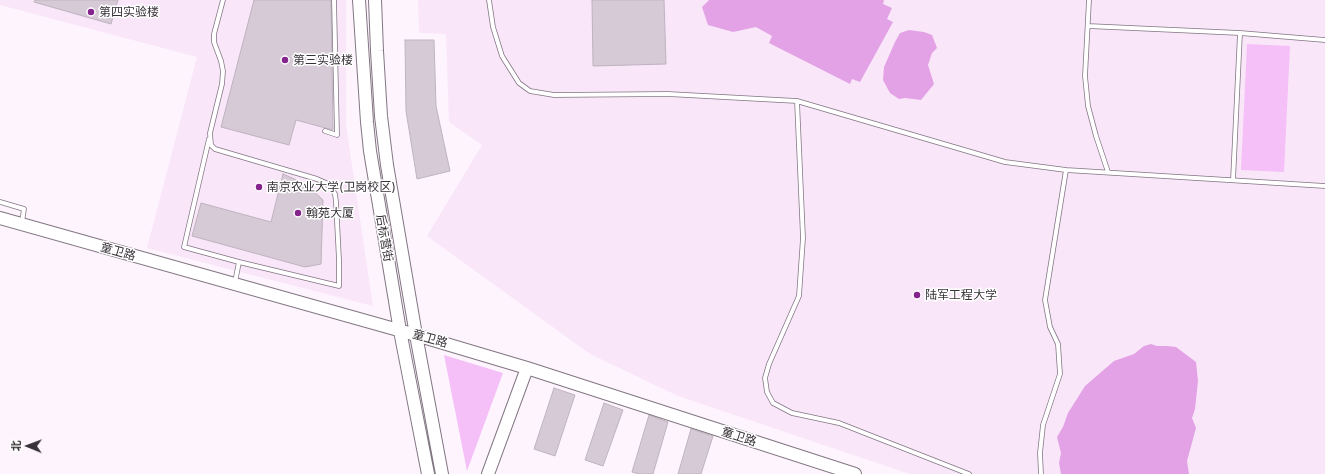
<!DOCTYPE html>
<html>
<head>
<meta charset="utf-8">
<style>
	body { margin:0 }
	#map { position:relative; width:1325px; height:474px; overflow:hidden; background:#fef4fe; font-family:Inter,"Noto Sans SC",sans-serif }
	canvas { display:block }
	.north { position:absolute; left:8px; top:426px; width:40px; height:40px; -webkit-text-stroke:3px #fff; paint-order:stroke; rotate:271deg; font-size:11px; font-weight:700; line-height:16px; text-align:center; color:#373237 }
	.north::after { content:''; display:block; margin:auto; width:14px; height:18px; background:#373237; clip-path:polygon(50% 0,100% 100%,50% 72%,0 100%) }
</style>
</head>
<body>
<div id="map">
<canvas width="1325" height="474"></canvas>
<div class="north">北</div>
</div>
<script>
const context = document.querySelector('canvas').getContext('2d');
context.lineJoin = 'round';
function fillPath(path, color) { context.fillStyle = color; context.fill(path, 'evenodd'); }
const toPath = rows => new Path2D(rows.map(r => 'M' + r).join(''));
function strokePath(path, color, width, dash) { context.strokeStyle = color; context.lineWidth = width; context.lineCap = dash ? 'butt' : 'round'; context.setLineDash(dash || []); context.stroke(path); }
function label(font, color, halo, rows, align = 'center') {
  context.font = font + ' Inter,"Noto Sans SC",sans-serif'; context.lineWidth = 3; context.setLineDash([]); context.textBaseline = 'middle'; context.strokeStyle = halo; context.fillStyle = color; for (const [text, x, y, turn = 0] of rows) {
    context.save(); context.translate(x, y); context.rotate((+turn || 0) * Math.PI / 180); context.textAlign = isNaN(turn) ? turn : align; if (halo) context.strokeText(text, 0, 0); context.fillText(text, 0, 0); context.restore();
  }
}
fillPath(toPath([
	[0,0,346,0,346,125,373,306,147,248,197,57,0,5],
	[418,0,1325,0,1325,474,910,474,678,396,590,354,427,236,482,145,449,122,446,34,419,33]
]), '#f9e6f9');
fillPath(toPath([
	[1247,44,1290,46,1284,172,1241,170],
	[444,355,503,373,467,471]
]), '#f5c0f7');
fillPath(toPath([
	[709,0,884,0,883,4,892,8,887,19,893,22,860,82,852,79,850,84,769,43,772,36,756,27,733,32,708,25,702,7],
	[909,30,924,32,932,35,937,48,932,53,928,65,934,84,921,100,905,98,899,99,890,93,883,80,884,67,895,42,900,33],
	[1151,344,1157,346,1167,346,1176,347,1196,362,1198,381,1195,409,1192,418,1196,428,1187,461,1189,474,1061,474,1059,463,1061,453,1057,437,1063,427,1068,413,1085,386,1114,361,1134,354,1144,346]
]), '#e3a2e6');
const building = toPath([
	[35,0,118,0,111,24,34,2,35,0],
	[254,0,331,0,333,130,296,120,289,145,221,127,254,0],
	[592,0,664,0,666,64,593,66,592,0],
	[405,40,434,40,436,106,450,171,417,179,406,111,405,40],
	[283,174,306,184,323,200,321,264,305,267,192,236,201,203,271,222,283,174],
	[554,388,575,395,555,456,534,449,554,388],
	[604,403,623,410,603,466,585,460,604,403],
	[649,415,668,422,653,474,639,474,632,472,649,415],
	[691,429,713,436,701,474,678,474,691,429]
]);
fillPath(building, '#d6cad6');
strokePath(building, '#bfb3c0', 1);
const lane = toPath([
	[223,0,214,34,214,42,221,61,223,71,222,84,210,133,211,145,215,149,317,179,326,183,331,188,335,194,336,202,339,260,339,286,239,262],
	[489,0,493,27,502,56,519,83,530,91,554,95,668,94,797,101,1005,162,1066,170,1325,186],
	[1089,0,1085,76,1088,106,1096,136,1108,172],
	[1088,26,1240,33,1325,40],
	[797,101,803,238,799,296,769,364,765,378,767,392,773,403,792,413,839,423,969,474],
	[325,131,337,135,334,0],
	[209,139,184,247,239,262,235,282],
	[1233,180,1240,33],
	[0,202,24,209,22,222],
	[1041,474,1040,453,1043,425,1060,374,1058,344,1050,327,1045,300,1066,170]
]);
const secondary = toPath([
	[359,0,367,122,370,151,400,331,428,474],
	[375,0,377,51,381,116,387,165,416,335,442,474],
	[0,218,416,335,527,368,855,474],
	[488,474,527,368]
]);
strokePath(lane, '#817682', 5.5);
strokePath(secondary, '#817682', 14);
strokePath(lane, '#fff', 4);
strokePath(secondary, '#fff', 12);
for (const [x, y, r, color] of [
	[91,12,4,"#86248d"],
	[285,60,4,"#86248d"],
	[259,187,4,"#86248d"],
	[298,213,4,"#86248d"],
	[917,295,4,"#86248d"]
]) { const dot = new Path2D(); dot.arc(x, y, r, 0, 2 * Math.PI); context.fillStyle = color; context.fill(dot); strokePath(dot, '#fff', 1.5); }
label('12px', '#373237', '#fff', [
	["第四实验楼",99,12],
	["第三实验楼",293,60],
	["南京农业大学(卫岗校区)",267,187],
	["翰苑大厦",306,213],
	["陆军工程大学",925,295]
], 'left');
label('12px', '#373237', '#fff', [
	["后标营街",384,238,80],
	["童卫路",118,252,16],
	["童卫路",430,339,16],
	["童卫路",739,437,18]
]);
</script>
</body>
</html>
